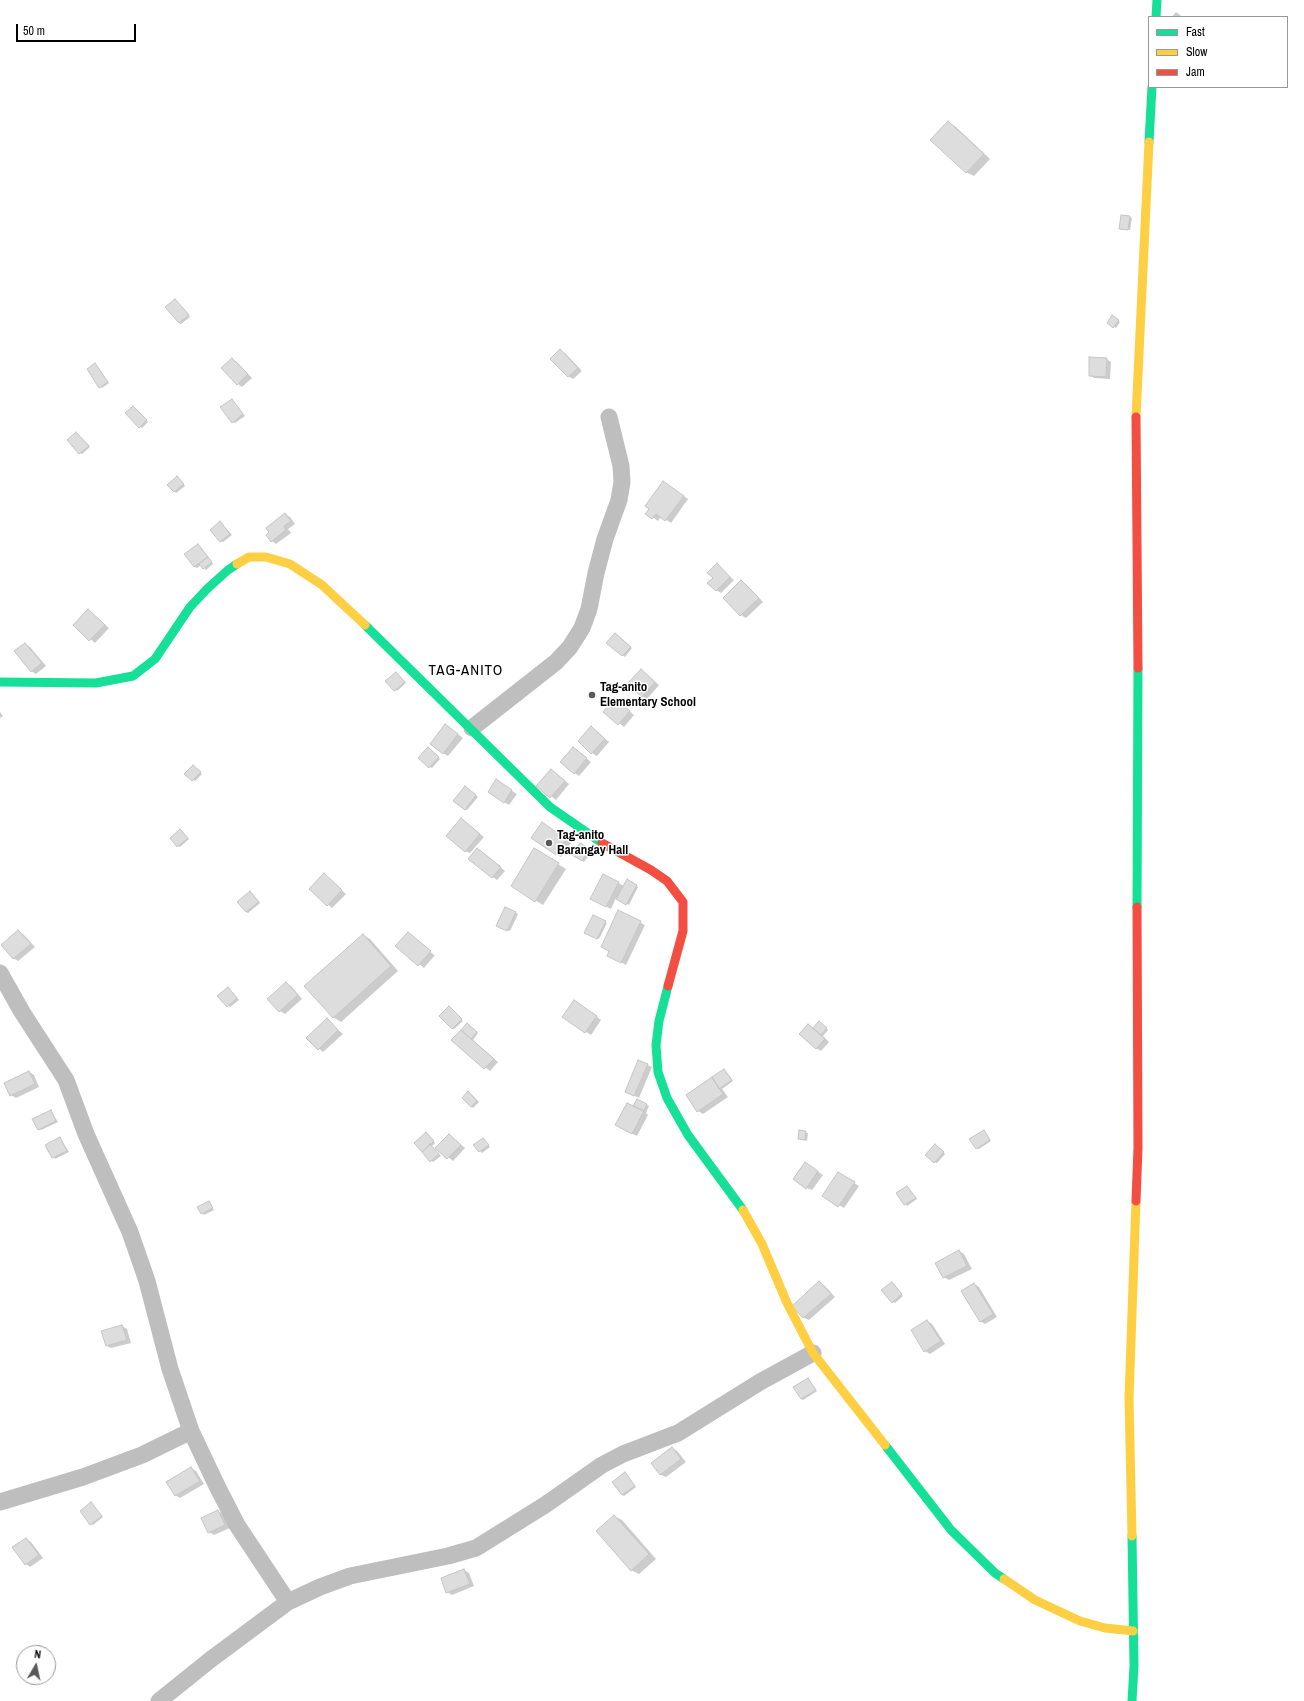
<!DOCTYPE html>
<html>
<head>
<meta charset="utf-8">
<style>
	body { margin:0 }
	#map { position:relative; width:1304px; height:1701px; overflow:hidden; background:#fff; font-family:"Archivo Narrow",sans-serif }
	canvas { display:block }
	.legend { position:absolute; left:1148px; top:16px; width:140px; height:72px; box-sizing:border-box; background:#fff; border:1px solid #999; margin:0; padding:5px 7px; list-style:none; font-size:12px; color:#000 }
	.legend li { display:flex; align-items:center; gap:8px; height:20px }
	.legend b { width:20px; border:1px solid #999 }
	.north { position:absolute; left:16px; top:1645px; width:40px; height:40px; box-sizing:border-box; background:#fff; border:1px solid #999; border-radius:50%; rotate:9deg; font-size:11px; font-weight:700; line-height:16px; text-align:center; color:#000 }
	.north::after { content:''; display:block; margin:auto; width:14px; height:18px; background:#595959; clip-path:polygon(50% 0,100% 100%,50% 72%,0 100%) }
	.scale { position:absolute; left:16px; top:24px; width:120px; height:18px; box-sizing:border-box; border:2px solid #000; border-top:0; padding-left:5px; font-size:12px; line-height:14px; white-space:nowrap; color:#000; -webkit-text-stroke:3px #fff; paint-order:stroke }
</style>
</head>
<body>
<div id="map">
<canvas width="1304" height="1701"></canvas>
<ul class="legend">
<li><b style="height:5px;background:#16e098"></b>Fast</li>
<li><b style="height:5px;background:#ffcf43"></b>Slow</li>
<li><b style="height:5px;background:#f24e42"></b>Jam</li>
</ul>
<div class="north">N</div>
<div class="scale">50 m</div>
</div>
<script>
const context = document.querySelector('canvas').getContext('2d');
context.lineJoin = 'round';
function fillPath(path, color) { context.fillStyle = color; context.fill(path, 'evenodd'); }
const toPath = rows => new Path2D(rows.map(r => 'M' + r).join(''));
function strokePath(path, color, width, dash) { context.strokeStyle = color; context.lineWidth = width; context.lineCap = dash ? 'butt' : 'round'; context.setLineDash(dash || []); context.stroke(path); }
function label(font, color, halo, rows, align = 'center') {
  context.font = font + ' "Archivo Narrow",sans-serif'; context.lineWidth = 3; context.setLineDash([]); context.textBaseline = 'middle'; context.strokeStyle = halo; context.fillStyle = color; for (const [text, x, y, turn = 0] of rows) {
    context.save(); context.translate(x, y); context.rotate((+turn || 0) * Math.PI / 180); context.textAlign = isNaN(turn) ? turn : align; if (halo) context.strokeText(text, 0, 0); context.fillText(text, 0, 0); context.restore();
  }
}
fillPath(toPath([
	[1176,12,1180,15,1182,17,1172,17],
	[948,122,956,127,990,159,974,176,966,172],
	[1130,217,1132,218,1130,230,1122,229],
	[175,300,190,317,181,324,179,323],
	[1113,317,1120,322,1116,328,1108,323],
	[561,351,565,353,582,371,573,379,568,376],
	[232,359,237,362,252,378,242,387,238,384],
	[1106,359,1111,362,1110,379,1094,378,1090,375],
	[95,364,109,383,102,388,100,387],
	[232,400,245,416,235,423,233,422],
	[135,408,148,422,142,428,140,427],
	[76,433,90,447,82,454,80,453],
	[179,479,185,486,176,493,174,491],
	[668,485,688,499,671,523,661,516,658,521,647,513],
	[285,514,290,517,295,524,288,529,291,533,276,544,272,541],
	[220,522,232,535,223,542,221,541],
	[200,546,213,564,206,570,201,565,197,568,195,567,186,555],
	[717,565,734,580,721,593,716,590,714,578],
	[741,581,746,584,763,602,746,618,741,615,724,598],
	[89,611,109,628,95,643,74,625],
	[617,635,632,648,625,657,608,643],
	[25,644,30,647,46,666,36,674,31,671],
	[641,670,659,685,647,699,642,696],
	[398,674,406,683,397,691,395,690],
	[619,702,634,715,624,727,604,711],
	[0,712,3,716,0,718],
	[446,725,463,738,448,756,443,753],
	[592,727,609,742,597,756,592,753],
	[573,748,591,762,579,776,575,773],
	[430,750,440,759,432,768,430,767],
	[193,766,202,774,195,781,193,780],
	[551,770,569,784,556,800,538,786],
	[501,784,517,794,509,805,504,802],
	[467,788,478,797,467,810,465,809],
	[461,819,484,837,470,853,465,851],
	[547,826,571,843,561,857,556,854],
	[182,832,189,839,180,847,178,846],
	[581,844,592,851,584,862,573,854],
	[535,850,566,869,543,905,512,886],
	[482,852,505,871,497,880,493,877],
	[324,874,346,894,332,908,310,889],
	[603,875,624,886,627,881,638,887,629,905,616,898,611,909,596,901],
	[250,892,260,903,248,913,246,912],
	[505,908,518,914,510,931,497,926],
	[619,912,645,925,626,965,613,958],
	[593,916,607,923,599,939,586,932],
	[18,931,23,934,35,947,18,961,13,958],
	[408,933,434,955,435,955,424,968,397,946],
	[363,935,370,939,398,971,341,1022,333,1017],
	[286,984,291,986,302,999,285,1014,280,1011],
	[230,990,239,1000,230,1007,228,1006],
	[579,1004,601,1020,591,1035,563,1017],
	[451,1008,463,1021,454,1029,452,1028],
	[327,1020,343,1034,323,1052,308,1038],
	[821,1024,828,1030,823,1036,829,1042,821,1051,816,1048,808,1025,814,1028],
	[469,1025,478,1033,473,1040,498,1062,490,1071,452,1040],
	[647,1065,652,1067,639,1098,631,1094],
	[724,1070,733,1081,722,1089,728,1097,703,1114,698,1111,687,1096],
	[29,1072,34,1075,39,1087,16,1098,11,1095],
	[471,1094,479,1102,473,1108,471,1106],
	[637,1100,649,1106,646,1113,648,1115,637,1136,621,1128],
	[51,1111,58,1122,41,1130,39,1129],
	[800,1131,808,1133,807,1141,799,1139],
	[984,1131,991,1141,979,1149,976,1148],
	[428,1135,435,1143,432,1146,441,1156,433,1162,415,1143],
	[449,1135,465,1148,453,1161,437,1148],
	[60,1138,69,1152,55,1159,47,1145],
	[483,1139,490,1147,482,1153,475,1145],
	[938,1147,945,1154,937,1163,934,1162],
	[810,1166,823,1175,812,1190,807,1188],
	[843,1176,859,1186,844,1208,824,1196],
	[907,1187,917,1199,907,1206,898,1193],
	[209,1202,214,1210,204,1215,198,1207],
	[959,1251,964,1254,972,1269,949,1280,944,1277],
	[819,1283,824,1285,835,1297,809,1320,804,1318],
	[894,1284,903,1296,895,1303,893,1302],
	[974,1284,979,1287,997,1317,985,1324,980,1321],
	[927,1321,932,1324,945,1344,930,1354,925,1351],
	[122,1326,127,1329,131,1343,111,1348,107,1346],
	[808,1379,817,1391,803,1400,801,1399],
	[672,1448,677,1451,686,1462,666,1477,661,1475,652,1464],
	[191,1468,196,1471,204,1484,180,1498,175,1495],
	[625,1473,636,1487,624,1496,622,1495],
	[91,1503,103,1517,93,1525,91,1524],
	[218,1511,223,1514,230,1528,214,1535,209,1532],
	[614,1516,622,1520,656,1559,639,1574,631,1570],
	[26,1539,31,1542,43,1558,30,1567,26,1564],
	[464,1570,469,1573,474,1586,452,1595,447,1592]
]), '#0003');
const building = toPath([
	[948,121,984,154,966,173,930,140,948,121],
	[1121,215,1130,216,1128,230,1119,229,1121,215],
	[175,299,189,315,179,323,165,307,175,299],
	[1112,315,1119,320,1113,328,1107,323,1112,315],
	[560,349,578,368,568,377,550,359,560,349],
	[1089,357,1107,358,1106,377,1089,376,1089,357],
	[232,358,248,374,237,385,221,368,232,358],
	[95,363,108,382,99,388,87,369,95,363],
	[232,399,243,414,232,423,220,407,232,399],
	[133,406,147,420,139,428,125,413,133,406],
	[76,432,89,446,79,454,67,440,76,432],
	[177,476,184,484,174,492,167,485,177,476],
	[663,481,684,496,665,521,656,514,652,519,645,514,649,509,645,506,663,481],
	[285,513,291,521,284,526,286,530,271,542,266,535,269,532,266,528,285,513],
	[220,521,230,534,220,542,210,530,220,521],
	[198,544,208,557,194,567,184,554,198,544],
	[208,557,212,562,203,569,199,564,208,557],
	[717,563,730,577,716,591,707,583,713,578,707,573,717,563],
	[741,580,759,598,740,616,723,598,741,580],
	[88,609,105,625,89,641,73,625,88,609],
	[615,633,631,647,622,656,606,643,615,633],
	[25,643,42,663,31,672,14,651,25,643],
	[641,669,655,682,642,697,627,684,641,669],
	[396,672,405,682,394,691,385,681,396,672],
	[614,698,630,711,618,725,603,712,614,698],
	[445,724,458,734,443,754,430,744,445,724],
	[591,726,605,739,591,754,578,741,591,726],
	[428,747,439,757,429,768,418,758,428,747],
	[573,747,587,758,574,774,560,762,573,747],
	[193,765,201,772,192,781,184,774,193,765],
	[551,769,565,781,550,798,536,786,551,769],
	[496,779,512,790,504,803,488,792,496,779],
	[465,786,476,795,465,810,453,801,465,786],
	[461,818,480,834,465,852,446,836,461,818],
	[542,822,566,839,556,855,531,838,542,822],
	[180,829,188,838,177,847,170,838,180,829],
	[580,843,590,849,582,861,572,855,580,843],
	[477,848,501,867,492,878,468,859,477,848],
	[534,848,559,863,535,902,511,886,534,848],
	[324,873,342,890,327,906,309,889,324,873],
	[603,874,619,882,606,907,590,899,603,874],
	[627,879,637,885,626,905,616,899,627,879],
	[250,891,259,902,246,912,237,902,250,891],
	[505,907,516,912,507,931,496,926,505,907],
	[618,910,641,921,621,963,607,956,609,951,601,947,618,910],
	[593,915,606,921,597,939,584,933,593,915],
	[18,930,31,944,13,959,1,945,18,930],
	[408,932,431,951,418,966,395,946,408,932],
	[363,934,391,966,333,1018,304,986,363,934],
	[286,982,298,995,279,1012,267,999,286,982],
	[228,987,237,998,227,1007,217,996,228,987],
	[574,1000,597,1016,585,1033,562,1017,574,1000],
	[449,1006,462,1019,452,1029,439,1016,449,1006],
	[327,1018,338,1030,318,1050,306,1038,327,1018],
	[819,1021,827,1028,821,1035,813,1028,819,1021],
	[467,1023,477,1032,471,1039,461,1030,467,1023],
	[808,1024,825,1039,816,1049,799,1034,808,1024],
	[461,1030,494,1059,484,1069,451,1040,461,1030],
	[638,1060,648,1064,634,1096,625,1092,638,1060],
	[724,1069,732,1080,719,1089,712,1077,724,1069],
	[29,1071,35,1084,10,1096,4,1083,29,1071],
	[712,1077,723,1094,697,1112,686,1095,712,1077],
	[468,1091,477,1101,471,1107,462,1098,468,1091],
	[637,1099,647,1104,644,1111,633,1106,637,1099],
	[627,1103,644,1111,632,1134,615,1125,627,1103],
	[51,1110,56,1121,38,1130,32,1119,51,1110],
	[799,1130,806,1131,805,1140,798,1139,799,1130],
	[984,1130,990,1140,976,1149,969,1139,984,1130],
	[426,1132,434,1141,422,1152,414,1143,426,1132],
	[449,1134,461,1145,447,1159,435,1148,449,1134],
	[60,1137,67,1151,52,1158,45,1145,60,1137],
	[483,1138,489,1145,479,1152,473,1145,483,1138],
	[430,1144,439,1154,430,1162,422,1152,430,1144],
	[935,1144,944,1152,934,1163,925,1155,935,1144],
	[805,1162,818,1171,806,1189,793,1179,805,1162],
	[838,1172,855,1182,838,1207,822,1196,838,1172],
	[907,1186,916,1198,904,1205,896,1193,907,1186],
	[209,1201,213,1208,201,1214,197,1207,209,1201],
	[959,1250,967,1266,943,1278,935,1263,959,1250],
	[819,1281,831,1294,803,1318,792,1306,819,1281],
	[892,1282,902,1294,892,1303,881,1290,892,1282],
	[974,1283,993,1314,980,1322,961,1291,974,1283],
	[927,1320,941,1341,924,1352,911,1330,927,1320],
	[122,1325,127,1340,106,1346,101,1331,122,1325],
	[808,1378,816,1390,801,1399,793,1387,808,1378],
	[672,1447,681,1459,660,1475,651,1463,672,1447],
	[191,1467,200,1481,175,1496,166,1482,191,1467],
	[625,1472,635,1486,622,1495,612,1482,625,1472],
	[91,1502,102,1516,90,1525,80,1511,91,1502],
	[218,1510,225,1525,208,1533,201,1518,218,1510],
	[614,1515,649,1554,631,1571,596,1531,614,1515],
	[26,1538,39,1555,25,1565,12,1547,26,1538],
	[464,1569,470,1584,446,1593,441,1578,464,1569]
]);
fillPath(building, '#ddd');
strokePath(building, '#c5c5c5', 1);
strokePath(toPath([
	[472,728,556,662,570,647,582,628,589,609,596,573,605,539,619,500,622,482,621,466,609,417],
	[0,973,22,1012,66,1080,86,1134,130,1232,147,1281,170,1369,191,1431,217,1486,237,1525,288,1602],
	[0,1502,83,1477,142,1455,191,1431],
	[159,1701,210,1660,288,1602,320,1587,350,1576,448,1556,476,1548,545,1505,602,1465,623,1454,678,1433,760,1382,813,1353]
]), '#bebebe', 17);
strokePath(toPath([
	[1156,17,1157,0],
	[1149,142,1152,87],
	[365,625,550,807,602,843],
	[0,682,96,683,133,676,155,659,190,607,208,588,228,570,237,564],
	[1137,907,1138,668],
	[668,986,659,1021,656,1045,658,1072,667,1098,688,1135,743,1210],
	[885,1445,951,1530,995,1573,1004,1579],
	[1132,1536,1134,1666,1132,1701]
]), '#16e098', 9);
strokePath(toPath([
	[1136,417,1149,142],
	[237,564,249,557,266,557,290,564,322,585,365,625],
	[743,1210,762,1244,787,1303,813,1353,885,1445],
	[1132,1536,1129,1398,1136,1201],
	[1004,1579,1035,1600,1080,1621,1105,1628,1133,1631]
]), '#ffcf43', 9);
strokePath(toPath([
	[1136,417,1138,668],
	[602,843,651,870,667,881,683,902,683,931,668,986],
	[1136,1201,1138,1148,1137,907]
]), '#f24e42', 9);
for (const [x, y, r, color] of [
	[592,695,4,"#595959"],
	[549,843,4,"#595959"]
]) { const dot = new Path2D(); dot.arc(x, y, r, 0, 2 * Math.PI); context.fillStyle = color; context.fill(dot); strokePath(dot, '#fff', 1.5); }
label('bold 13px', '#000', '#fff', [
	["Tag-anito",600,688],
	["Elementary School",600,703],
	["Tag-anito",557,836],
	["Barangay Hall",557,851]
], 'left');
context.letterSpacing = '1px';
label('15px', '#000', '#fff', [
	["TAG-ANITO",466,671]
]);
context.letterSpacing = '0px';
</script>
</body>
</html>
